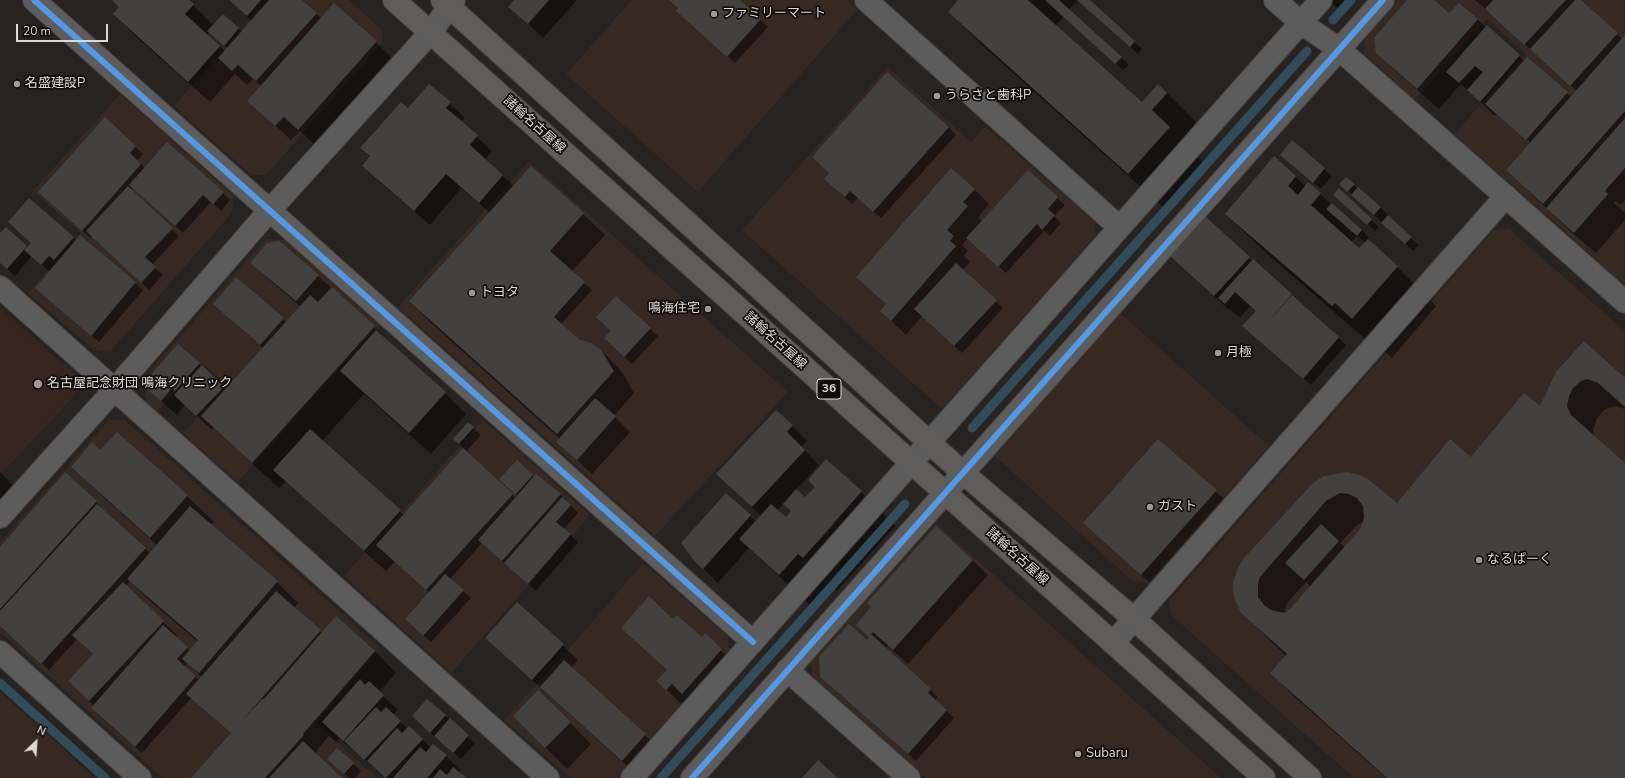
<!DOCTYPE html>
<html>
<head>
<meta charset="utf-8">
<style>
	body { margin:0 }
	#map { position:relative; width:1625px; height:778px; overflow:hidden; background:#272321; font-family:"Nunito Sans",sans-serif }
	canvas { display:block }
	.north { position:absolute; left:16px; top:722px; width:40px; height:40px; -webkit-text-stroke:3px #100c0a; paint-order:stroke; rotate:25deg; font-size:11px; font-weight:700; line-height:16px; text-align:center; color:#dfd9d6 }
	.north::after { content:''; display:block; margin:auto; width:14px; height:18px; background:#dfd9d6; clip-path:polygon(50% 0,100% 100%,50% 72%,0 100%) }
	.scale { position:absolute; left:16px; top:24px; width:92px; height:18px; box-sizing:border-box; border:2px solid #dfd9d6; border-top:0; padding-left:5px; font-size:12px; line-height:14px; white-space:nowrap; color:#dfd9d6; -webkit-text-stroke:3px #100c0a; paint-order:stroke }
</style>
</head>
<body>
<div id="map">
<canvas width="1625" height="778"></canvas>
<div class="north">N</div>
<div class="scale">20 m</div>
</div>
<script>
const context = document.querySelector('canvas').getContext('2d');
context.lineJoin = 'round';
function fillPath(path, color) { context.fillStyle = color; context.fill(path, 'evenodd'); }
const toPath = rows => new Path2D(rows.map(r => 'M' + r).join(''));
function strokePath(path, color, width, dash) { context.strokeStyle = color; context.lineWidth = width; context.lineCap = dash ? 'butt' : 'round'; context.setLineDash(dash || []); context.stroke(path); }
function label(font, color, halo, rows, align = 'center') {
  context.font = font + ' "Nunito Sans","Noto Sans JP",sans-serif'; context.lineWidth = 3.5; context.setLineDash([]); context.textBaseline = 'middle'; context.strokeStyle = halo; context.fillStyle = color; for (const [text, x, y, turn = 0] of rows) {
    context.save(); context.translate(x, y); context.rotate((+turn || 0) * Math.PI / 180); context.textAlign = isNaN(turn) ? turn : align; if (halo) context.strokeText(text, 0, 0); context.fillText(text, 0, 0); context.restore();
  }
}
fillPath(toPath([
	[267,0,349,0,382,30,382,43,266,175,251,175,174,106],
	[632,0,846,0,857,10,698,192,566,74],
	[1398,0,1625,0,1625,285,1454,134,1526,54,1487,19,1415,100,1364,53,1365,38],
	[888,67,971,142,985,126,1095,222,1095,236,942,409,742,230],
	[120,94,234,196,233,209,230,215,110,352,95,351,28,293,81,233,33,191],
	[529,161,788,392,655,536,398,307],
	[1509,229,1625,331,1625,778,1354,778,1170,614,1169,601,1493,231],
	[266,239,285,240,379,325,238,482,183,433,227,385,202,363,157,412,146,402,145,377],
	[1120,313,1269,446,1149,582,1133,582,994,455],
	[109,420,125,420,380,648,316,723,377,778,163,778,0,632,0,542],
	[483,420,590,515,451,673,344,576],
	[935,524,937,524,1221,778,926,778,812,676,811,662],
	[643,563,728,636,729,650,617,778,571,778,504,720,575,642],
	[0,692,95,778,0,778]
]), '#352922');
fillPath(toPath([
	[0,308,75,374,76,394,0,475]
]), '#36261f');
fillPath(toPath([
	[113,0,188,0,213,25,223,15,242,32,252,21,229,0,301,0,322,19,376,42,391,57,314,144,300,131,291,140,249,101,262,87,253,79,247,85,235,74,210,102,135,36,114,14,120,7],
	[210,32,227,48,225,51,207,35],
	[515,0,577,0,543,38,509,6],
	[670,0,738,0,768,27,735,63,684,18,679,8],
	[960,0,1089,0,1142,49,1138,54,1078,0,1069,10,1129,65,1123,70,1064,16,1055,26,1142,104,1167,93,1201,127,1186,144,1203,162,1163,207,983,46,949,12],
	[1328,0,1355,0,1343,13],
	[1408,0,1432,0,1450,15,1477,19,1486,28,1487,27,1524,61,1572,97,1577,91,1475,0,1580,0,1623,40,1625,37,1625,200,1620,205,1616,201,1614,203,1625,213,1625,220,1596,253,1569,230,1507,170,1531,143,1496,114,1495,116,1461,84,1439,109,1399,74,1377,53],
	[429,85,465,118,461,122,492,151,485,160,514,186,583,214,605,235,572,271,592,290,561,324,580,341,601,350,622,372,634,393,614,416,630,432,592,474,558,442,560,439,431,323,410,301,490,213,461,188,430,225,378,181,363,166,371,157,362,148,408,109],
	[105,118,143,154,137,161,145,168,223,193,230,200,221,211,211,202,183,233,133,188,131,191,179,236,152,265,163,275,149,290,92,235,90,238,46,199],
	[948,127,956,135,881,218,858,198,852,204,833,186],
	[1292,141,1332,176,1321,189,1288,162],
	[1028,171,1065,205,1054,216,1061,223,1050,236,1044,231,1006,273,968,238,962,245,968,251,964,256,970,262,963,270,1003,308,962,353,922,316,906,335,881,311,887,305,857,277,974,189,989,204,978,217,982,221],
	[1295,176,1306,187,1320,194,1362,230,1369,238,1367,240,1397,267,1436,306,1392,358,1375,342,1372,345,1266,253,1226,214],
	[1357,236,1365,243,1359,250,1351,243],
	[1341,184,1354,185,1381,208,1418,245,1413,251],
	[1342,202,1371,220,1379,227,1375,231],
	[1206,219,1346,345,1311,385,1251,333,1256,311,1250,306,1240,318,1230,309,1229,310,1171,256],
	[6,228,28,248,73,238,77,241,81,236,143,290,99,342,36,288,50,272,32,256,15,276,0,263,0,235],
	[251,263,318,276,374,327,382,334,380,336,445,393,466,414,431,454,364,394,322,441,404,515,464,449,454,439,468,424,481,435,466,452,516,498,517,496,500,479,517,462,534,477,536,475,561,495,578,513,564,529,578,542,536,591,482,543,450,579,471,598,431,642,413,627,430,593,395,561,386,571,286,481,279,488,214,428,212,430,185,405,177,415,149,390,199,364,226,390,263,348,229,318,283,319,286,322,301,307,266,277],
	[650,329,658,336,632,364,613,346],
	[1556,373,1625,379,1625,409,1615,406,1605,409,1597,418,1593,429,1594,437,1625,465,1625,778,1386,778,1298,700,1271,673,1286,656,1242,613,1234,594,1318,480,1397,505,1471,458,1541,407],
	[1364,521,1361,529,1345,548,1340,543,1357,525],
	[1306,582,1311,587,1290,610,1284,614,1287,603],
	[792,426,807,441,801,447,819,465,796,490,806,498,816,487,826,461,861,492,895,526,837,591,833,587,814,609,749,548,718,583,696,561,750,516,756,522,761,516,718,474],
	[784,503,792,512,786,519,777,511],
	[832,524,834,524,817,543,815,542],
	[1158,440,1223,498,1149,582,1084,523],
	[100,452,187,496,214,522,211,525,277,582,298,603,294,608,322,633,375,651,396,673,379,692,398,710,393,715,408,729,409,727,431,748,446,756,461,771,459,773,465,778,386,778,339,738,336,742,329,736,317,750,318,751,315,754,341,778,192,778,232,734,191,698,142,753,99,716,92,708,94,706,84,696,94,655,77,639,49,670,0,625,0,548,96,502,103,510,150,553,157,545,99,493,73,467],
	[130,581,149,600,198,642,190,651,176,638,178,636,126,586],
	[188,663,202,677,199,680,184,667],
	[0,472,21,493,0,516],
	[936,527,988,575,908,664,888,646,886,649,938,697,935,700,954,718,916,761,828,684,870,638,857,625],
	[517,603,578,660,571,668,660,749,637,775,486,638],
	[673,620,702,639,705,635,736,665,698,708,687,698,681,704,658,681,667,670,622,628],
	[538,691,591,744,567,769,514,716],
	[445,716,475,743,461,759,420,724],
	[337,749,361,771,355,778,349,778,336,766]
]), '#0007');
strokePath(toPath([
	[1333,20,1351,0],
	[972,428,1307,51],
	[0,683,105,778],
	[661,778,905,504]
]), '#334c59', 9);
fillPath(toPath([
	[112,0,189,0,194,4,185,14,220,46,188,82,113,14,119,7],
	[229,0,261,0,247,16],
	[269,0,302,0,317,13,256,81,238,65,232,71,218,58],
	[514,0,549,0,528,24,508,7],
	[669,0,740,0,761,19,727,57,676,11,678,8],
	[958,0,1028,0,1142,102,1158,84,1167,93,1152,110,1170,127,1128,174,948,12],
	[1045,0,1059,0,1122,57,1115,64],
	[1077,0,1090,0,1135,41,1130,47],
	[1407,0,1434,0,1449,13,1459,3,1478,19,1417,89,1376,53,1374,38],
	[1493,0,1566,0,1524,45,1485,9],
	[1575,0,1581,0,1618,33,1570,86,1530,49],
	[334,3,377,41,298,130,284,117,275,126,247,101],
	[223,14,239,28,224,46,207,31],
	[1487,25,1520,55,1480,102,1467,90,1483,72,1475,66,1459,83,1446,72],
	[1625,35,1625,111,1543,204,1506,170],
	[1527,57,1568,92,1526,140,1485,104],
	[887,72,949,127,873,212,850,191,845,197,824,179,829,173,812,157],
	[429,84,451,102,446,108,478,135,470,145,503,175,479,203,446,174,414,211,362,166,370,156,360,148,401,102,408,108],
	[105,117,136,146,130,153,141,164,82,231,38,192],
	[1625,118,1625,168,1605,191,1608,194,1574,233,1546,208],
	[1292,140,1325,168,1313,183,1280,155],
	[167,142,224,192,213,204,203,195,175,226,129,185],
	[1274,156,1296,176,1288,186,1298,195,1308,182,1321,193,1311,205,1359,248,1368,239,1398,266,1352,319,1335,303,1332,306,1225,214],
	[531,166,584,213,550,251,585,282,554,317,580,340,591,343,601,350,614,371,557,434,409,301],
	[951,168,975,189,963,202,968,206,947,230,954,236,950,241,956,246,891,321,880,311,886,304,856,277],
	[1028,170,1058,197,1048,209,1055,215,1042,230,1037,224,998,267,966,238],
	[1346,177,1355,184,1347,192,1339,184],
	[128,186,173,228,145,257,156,267,141,283,86,231],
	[1358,187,1381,207,1374,215,1351,195],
	[1339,188,1372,219,1367,225,1333,195],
	[29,198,74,237,54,260,49,256,41,265,24,250,31,243,8,222],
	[1332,203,1362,230,1357,236,1326,209],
	[1388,215,1412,237,1405,244,1381,223],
	[1206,217,1250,257,1214,296,1170,256],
	[6,227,27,246,7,269,0,263,0,233],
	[80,235,136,282,91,336,35,288],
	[279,241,319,275,296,301,250,263,267,243],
	[1253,259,1292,294,1268,322,1292,295,1339,337,1303,379,1242,326,1256,311,1235,292,1225,304,1218,298],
	[956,263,997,300,954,346,914,309],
	[236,277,284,318,260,345,213,304],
	[332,287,375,326,252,463,201,416,310,295,318,302],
	[616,296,651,328,624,357,604,338,611,331,596,317],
	[376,330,446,392,409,433,340,371],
	[1584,341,1625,378,1625,407,1598,383,1587,379,1581,381,1573,388,1569,396,1567,406,1571,415,1625,463,1625,778,1387,778,1270,673,1287,654,1241,613,1235,600,1233,589,1233,581,1239,566,1244,558,1313,483,1324,476,1347,472,1359,475,1368,479,1397,503,1450,439,1471,457,1524,393,1540,406,1556,372],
	[1340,493,1349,494,1357,498,1363,506,1364,518,1360,529,1290,609,1285,613,1271,610,1264,605,1258,597,1258,583,1260,577,1326,501],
	[178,344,200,363,175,391,172,388,161,401,148,390,146,380],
	[202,365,224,387,196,416,174,395],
	[595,398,616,416,577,460,556,442],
	[776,410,793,425,787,432,805,450,752,507,716,474],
	[468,422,474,427,459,444,453,439],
	[310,429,401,510,364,551,273,470],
	[117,432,188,495,150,538,71,467,92,442,100,450],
	[1158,439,1217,490,1141,575,1083,523],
	[463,448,513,494,426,590,376,545],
	[826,459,862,491,803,558,798,554,779,575,739,539,771,504,786,517,791,511,783,504,796,489,805,497,815,487,808,480],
	[517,460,533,475,515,495,499,479],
	[65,472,97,501,0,609,0,547],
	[536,474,561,494,502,561,478,540],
	[726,493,751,515,703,569,695,562,681,543],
	[562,497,571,505,556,522,571,534,528,584,504,563],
	[97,504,146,548,41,664,0,626,0,611],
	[190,506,278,581,199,673,182,659,198,640,127,579],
	[1321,524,1339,541,1304,580,1285,563],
	[936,526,973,560,893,650,873,632,871,634,931,689,928,693,947,710,908,754,820,677,819,657,849,624,867,640,869,637,856,625,871,607,867,603],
	[445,574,464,590,423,636,405,619],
	[123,582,164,621,89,701,68,681,93,654,72,635],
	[276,591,321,630,240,723,263,698,264,699,336,616,375,651,303,734,304,735,265,778,191,778,231,733,186,694],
	[649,596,673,619,677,615,702,637,705,633,722,649,682,694,672,684,666,690,656,681,667,670,621,628],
	[517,602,564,644,532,680,485,638],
	[163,625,188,647,177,659,196,676,135,747,91,708],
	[564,660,646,734,622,761,540,687],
	[360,679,365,685,369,681,384,695,343,741,322,722],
	[538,690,571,722,545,748,513,716],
	[427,699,446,715,430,733,412,716],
	[376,707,381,712,386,707,401,721,364,760,344,741],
	[450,718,469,735,453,753,434,736],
	[409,726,423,739,386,778,367,761,397,728,402,733],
	[303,741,342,778,269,778],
	[433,744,447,755,427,778,393,778,420,747,426,752],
	[337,748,354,763,344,774,327,759],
	[818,760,838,778,802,778],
	[453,767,467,778,433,778,440,769,447,775]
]), '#434040');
const street = toPath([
	[34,0,753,642],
	[866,0,1119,227],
	[1275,0,1301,23,1339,49,1625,302],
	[0,287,548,778],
	[0,517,115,389,269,211,431,32,454,0],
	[1113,643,1506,196],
	[0,652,140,778],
	[787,670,909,778],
	[632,778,1321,0],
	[692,778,1383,0]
]);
const primary = toPath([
	[394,0,1264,778],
	[442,0,962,472,1134,619,1310,778]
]);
strokePath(street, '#44403f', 24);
strokePath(primary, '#44403f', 24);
strokePath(street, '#5d5c5c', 22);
strokePath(primary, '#5f5c5c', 22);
strokePath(toPath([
	[34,0,753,642],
	[692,778,1383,0]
]), '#5399e6', 6);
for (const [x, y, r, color] of [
	[714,14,4,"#9f9997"],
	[17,84,4,"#9f9997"],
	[937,96,4,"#9f9997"],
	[472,293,4,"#9f9997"],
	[708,309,4,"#9f9997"],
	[1218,353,4,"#9f9997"],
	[38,384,5,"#9f9997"],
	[1150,507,4,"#9f9997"],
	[1479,560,4,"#9f9997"],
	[1078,754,4,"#9f9997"]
]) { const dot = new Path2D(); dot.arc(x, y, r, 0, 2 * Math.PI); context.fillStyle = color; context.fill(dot); strokePath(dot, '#100c0a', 1.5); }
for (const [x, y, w] of [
	[829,389,24]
]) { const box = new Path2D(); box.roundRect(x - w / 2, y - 10, w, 20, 3); context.fillStyle = '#100c0a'; context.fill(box); strokePath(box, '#dfd9d6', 1); }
label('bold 12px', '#dfd9d6', null, [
	["36",829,389]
]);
label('13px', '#dfd9d6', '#100c0a', [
	["ファミリーマート",722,14],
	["名盛建設P",25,84],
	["うらさと歯科P",945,96],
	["トヨタ",480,293],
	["鳴海住宅",700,309,"right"],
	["月極",1226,353],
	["名古屋記念財団 鳴海クリニック",47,384],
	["ガスト",1158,507],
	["なるぱーく",1487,560],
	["Subaru",1086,754]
], 'left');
label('13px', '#dfd9d6', '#100c0a', [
	["諸輪名古屋線",534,125,42],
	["諸輪名古屋線",775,341,42],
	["諸輪名古屋線",1017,557,42]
]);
</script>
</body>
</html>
